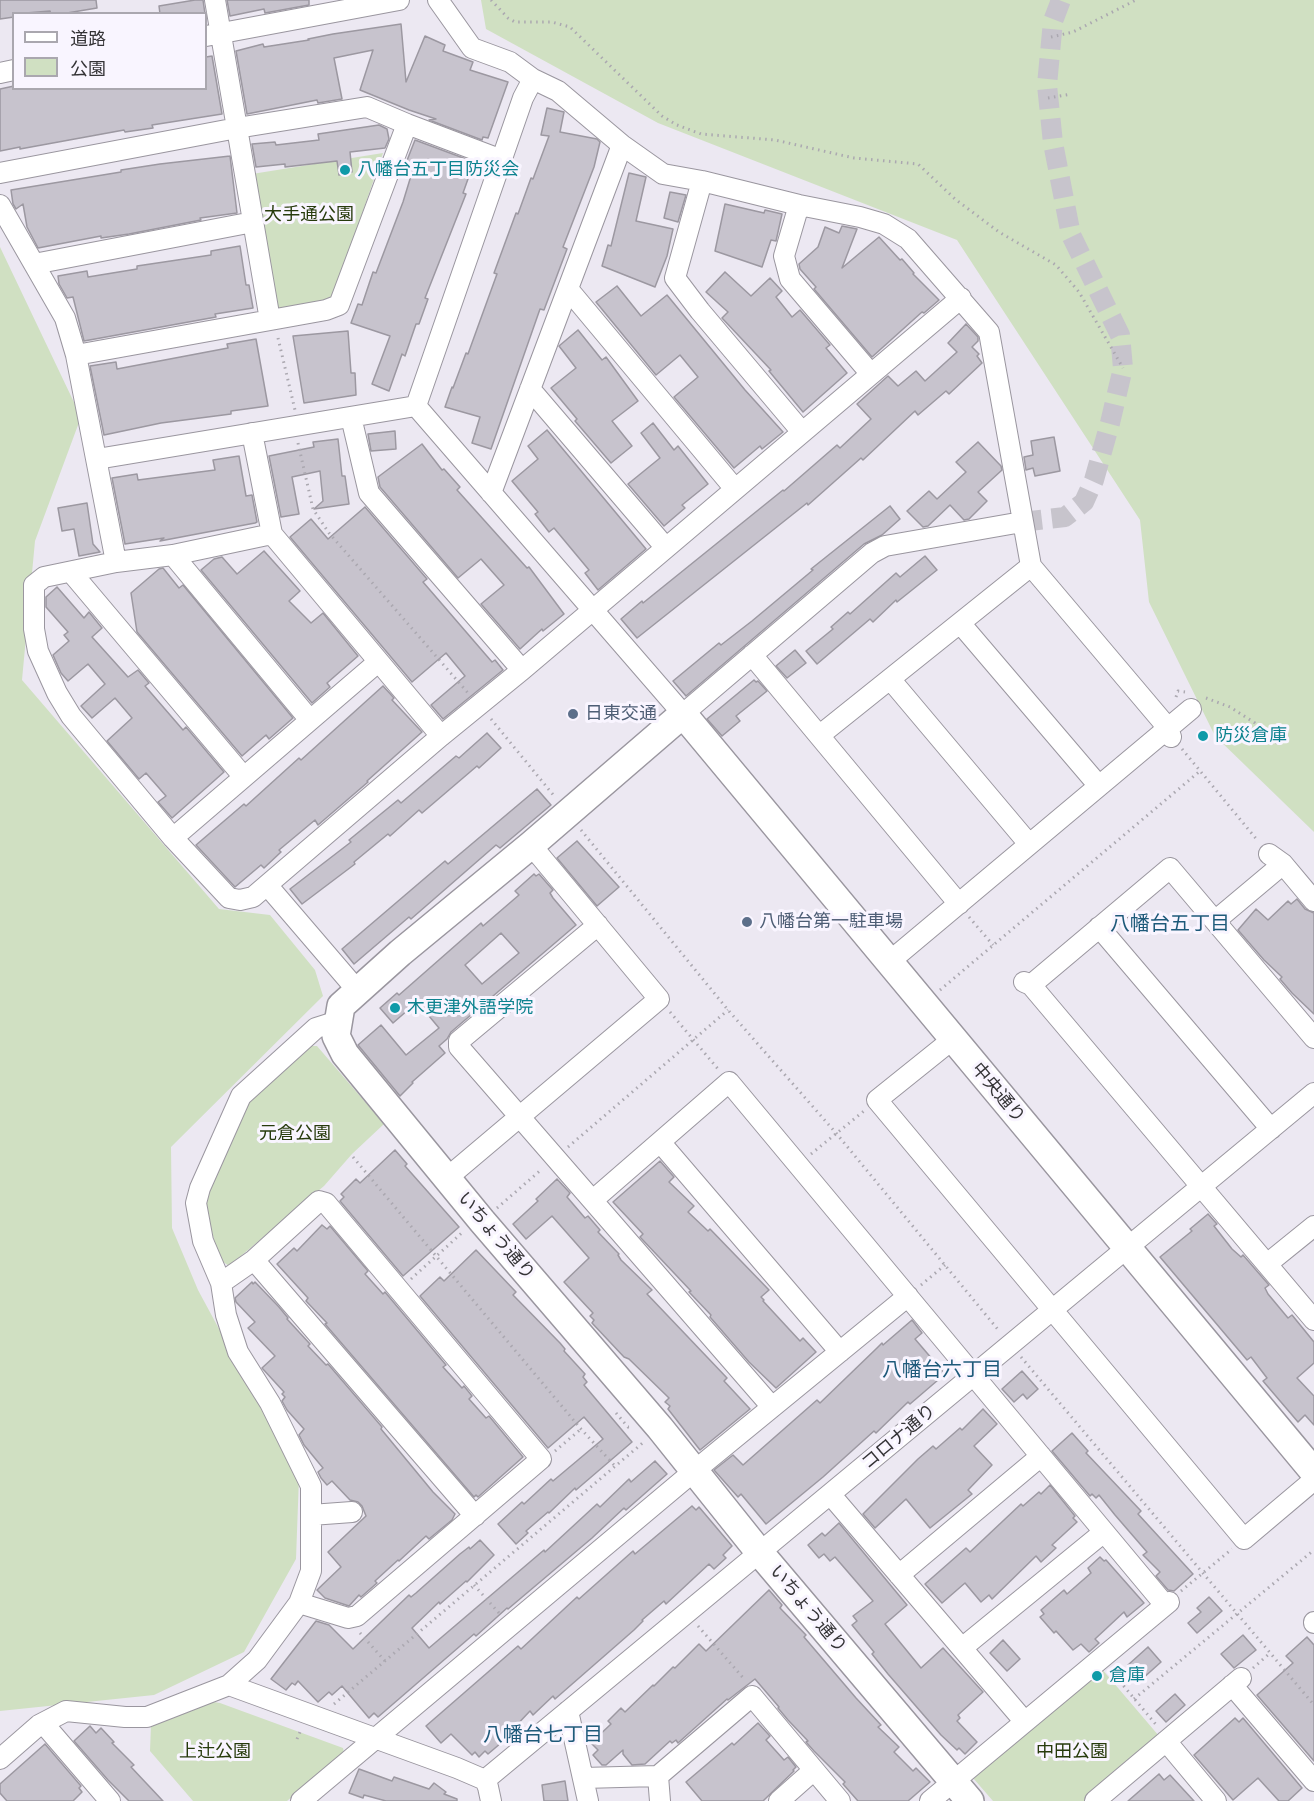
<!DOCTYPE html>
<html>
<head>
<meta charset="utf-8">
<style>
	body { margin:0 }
	#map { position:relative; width:1314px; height:1801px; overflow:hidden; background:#ece8f2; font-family:"PT Sans","Noto Sans JP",sans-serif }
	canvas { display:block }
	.legend { position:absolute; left:12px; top:12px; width:195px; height:78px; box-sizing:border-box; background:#f9f5ff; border:2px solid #aaa7af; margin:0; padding:8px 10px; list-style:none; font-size:18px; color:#343336 }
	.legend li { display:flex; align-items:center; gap:12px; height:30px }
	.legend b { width:30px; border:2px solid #aaa7af }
</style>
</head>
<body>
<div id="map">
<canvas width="1314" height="1801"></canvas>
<ul class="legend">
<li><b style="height:8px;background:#fff"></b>道路</li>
<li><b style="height:16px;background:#d0e0c2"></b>公園</li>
</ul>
</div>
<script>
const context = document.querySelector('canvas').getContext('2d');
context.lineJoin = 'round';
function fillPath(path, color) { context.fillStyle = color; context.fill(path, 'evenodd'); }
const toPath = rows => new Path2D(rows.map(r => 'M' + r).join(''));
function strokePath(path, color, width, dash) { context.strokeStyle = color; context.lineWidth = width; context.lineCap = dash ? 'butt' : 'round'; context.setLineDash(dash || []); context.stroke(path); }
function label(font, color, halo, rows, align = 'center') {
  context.font = font + ' "PT Sans","Noto Sans JP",sans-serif'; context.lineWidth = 6; context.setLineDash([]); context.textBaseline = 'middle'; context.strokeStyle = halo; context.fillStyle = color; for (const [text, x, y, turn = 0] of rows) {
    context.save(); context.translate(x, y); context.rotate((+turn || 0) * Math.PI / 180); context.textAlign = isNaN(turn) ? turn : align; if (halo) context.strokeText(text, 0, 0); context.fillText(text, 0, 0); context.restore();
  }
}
fillPath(toPath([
	[481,0,1314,0,1314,832,1215,736,1149,602,1140,520,957,240,658,123,486,29],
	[383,153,333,298,275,311,252,174],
	[0,247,81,417,35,541,22,680,219,909,270,915,315,970,323,996,171,1147,172,1228,198,1290,299,1477,296,1559,244,1652,154,1695,0,1711],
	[311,1046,317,1046,384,1124,352,1154,324,1186,229,1266,219,1259,204,1201,249,1097],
	[1101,1668,1159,1736,1084,1801,993,1801,973,1778],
	[207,1701,220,1703,343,1748,344,1753,287,1801,193,1801,150,1751,151,1725]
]), '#d0e0c2');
const building = toPath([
	[0,0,96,0,97,8,61,14,51,14,50,11,14,14,14,17,0,19,0,0],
	[195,0,203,0,205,14,160,14,159,6,195,0],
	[227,0,309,0,309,5,265,13,264,9,230,16,227,0],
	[401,24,406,82,425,36,445,45,443,51,473,62,470,70,508,82,488,138,483,137,482,140,429,120,436,119,409,110,360,90,373,50,334,58,342,99,318,103,317,100,247,114,236,51,263,44,264,47,309,40,308,39,333,34,401,24],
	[212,56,222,114,152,125,153,128,125,132,124,130,20,149,20,147,0,151,0,89,14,86,14,88,206,88,206,57,212,56],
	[547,108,564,112,560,132,597,139,600,142,594,167,563,247,567,249,544,310,540,309,491,449,472,443,480,417,445,407,452,387,453,388,466,353,468,354,481,318,497,274,494,273,516,213,518,214,531,178,533,179,549,136,541,135,547,108],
	[379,125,387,129,389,139,385,148,350,152,352,172,339,175,337,161,285,167,285,164,256,167,252,144,275,142,276,145,319,140,318,134,379,125],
	[415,140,474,162,463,193,466,194,425,298,428,299,419,324,416,324,405,356,402,354,389,391,372,384,390,336,351,323,358,304,362,305,373,272,376,273,403,202,414,166,406,163,415,140],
	[230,156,237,213,200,218,201,220,129,234,101,238,101,236,38,248,27,227,23,204,16,209,13,204,11,190,121,172,121,170,160,164,230,156],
	[629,173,646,177,636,221,673,229,667,256,655,287,602,266,608,245,611,246,629,173],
	[670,192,686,195,678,222,664,218,670,192],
	[725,204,764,213,765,210,782,214,776,241,771,240,762,267,715,251,725,204],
	[842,226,857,229,842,268,879,237,900,260,902,259,914,273,913,274,939,300,924,313,922,312,872,357,814,289,816,287,800,269,799,264,818,247,825,227,839,233,842,226],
	[240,246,246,285,249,285,253,308,215,314,216,317,84,341,73,297,67,298,59,284,58,276,87,271,88,277,137,269,137,266,211,255,211,251,240,246],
	[725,272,751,296,770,278,782,291,776,297,792,317,800,310,830,345,826,348,847,373,803,412,769,371,771,370,722,318,728,312,706,292,725,272],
	[617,286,641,316,667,295,745,390,783,432,762,449,760,446,734,468,674,397,698,377,680,355,656,375,596,302,617,286],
	[966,324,978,337,978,341,972,347,979,354,977,356,982,363,949,394,946,391,918,415,915,411,863,460,861,458,808,505,807,503,637,638,621,619,642,601,643,603,783,490,784,491,837,445,840,448,871,419,857,404,888,376,898,386,916,371,925,381,957,352,948,343,966,324],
	[578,330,602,360,606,357,638,401,612,421,632,446,611,463,575,421,577,419,551,388,576,368,559,346,578,330],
	[348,331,351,373,355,373,356,395,304,403,293,336,348,331],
	[256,339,268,406,231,411,231,414,161,423,104,435,90,366,116,362,117,369,228,348,227,344,256,339],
	[653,423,674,450,678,446,708,484,682,505,685,508,664,526,628,484,660,458,641,433,653,423],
	[547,430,646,549,598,590,585,573,589,570,554,528,549,532,535,514,538,512,512,481,538,459,528,446,547,430],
	[395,431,396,449,371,451,368,434,395,431],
	[1054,437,1060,471,1035,476,1033,468,1026,470,1024,457,1033,455,1031,441,1054,437],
	[338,439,342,476,345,476,349,504,314,509,323,501,320,471,292,477,299,514,281,517,269,456,314,447,313,442,338,439],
	[978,442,1001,466,1002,470,978,492,987,501,969,519,964,520,950,505,928,526,923,527,907,511,929,491,937,499,966,472,956,462,978,442],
	[422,444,442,470,444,469,460,487,457,490,527,568,529,567,564,614,543,631,542,629,520,649,481,604,504,585,481,559,458,578,380,487,378,477,422,444],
	[239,456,246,496,252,495,257,522,255,523,160,541,164,538,125,544,112,478,137,474,138,480,215,470,213,460,239,456],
	[87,503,93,544,100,552,79,556,74,529,62,531,58,508,87,503],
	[890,506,900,519,882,535,864,544,686,696,673,681,719,643,721,645,752,621,813,570,811,569,890,506],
	[365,507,427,579,423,582,492,662,495,660,503,670,443,719,431,705,465,676,446,653,412,682,290,537,311,519,328,539,365,507],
	[264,551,300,591,289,601,311,623,323,613,358,656,327,683,330,687,312,703,201,570,214,559,222,557,237,574,264,551],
	[925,556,937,570,897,602,896,600,873,622,870,619,817,664,806,651,833,629,831,627,848,612,850,614,896,573,900,577,925,556],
	[163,568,179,588,183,585,293,718,269,739,266,735,242,756,137,632,131,593,159,569,163,568],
	[57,587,84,618,89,612,102,628,92,637,128,677,138,670,149,683,145,686,183,730,186,727,224,772,172,818,158,802,166,796,146,773,139,779,107,741,132,718,115,698,92,718,81,706,105,684,88,664,68,681,61,673,53,655,69,641,64,635,68,632,46,607,46,597,57,587],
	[795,650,806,663,787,678,776,666,795,650],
	[754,680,756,682,758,681,767,691,736,716,740,721,722,736,707,719,754,680],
	[383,686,394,698,392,700,422,732,367,781,368,782,318,825,315,820,279,850,281,852,264,868,261,865,235,887,196,845,244,804,246,806,299,758,301,760,383,686],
	[487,733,501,748,479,768,477,766,422,813,419,810,390,836,388,834,354,862,355,864,302,904,290,889,351,842,349,840,398,800,401,803,456,756,459,758,487,733],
	[537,789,551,805,500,848,496,845,411,919,409,917,354,964,342,949,445,861,448,864,537,789],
	[577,841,619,887,597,906,557,858,577,841],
	[534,874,536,876,539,874,553,890,550,893,553,898,576,925,451,1032,447,1039,439,1046,445,1053,412,1082,413,1083,400,1096,358,1045,381,1025,406,1055,439,1028,419,1004,416,1003,393,1023,380,1008,397,993,399,995,481,923,483,926,519,895,515,891,534,874],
	[501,933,519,953,482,984,465,965,501,933],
	[1297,899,1305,909,1314,913,1314,1014,1292,993,1280,979,1282,977,1264,960,1238,930,1256,909,1268,920,1288,901,1291,904,1297,899],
	[395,1150,407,1164,405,1166,459,1227,403,1276,340,1201,344,1197,341,1194,356,1179,360,1183,395,1150],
	[660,1161,674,1177,669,1182,694,1206,688,1212,708,1231,710,1229,769,1290,761,1297,764,1300,763,1301,800,1341,803,1338,816,1352,776,1388,749,1362,710,1317,711,1315,689,1292,691,1291,640,1237,643,1234,613,1202,660,1161],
	[557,1179,570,1193,567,1197,585,1218,588,1216,600,1230,598,1232,619,1254,618,1255,621,1260,652,1290,647,1294,727,1378,724,1381,750,1409,700,1450,668,1409,670,1406,665,1402,669,1398,629,1359,624,1357,592,1323,594,1320,590,1316,593,1313,564,1282,589,1258,552,1216,526,1239,513,1224,538,1201,536,1199,557,1179],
	[1208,1214,1217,1224,1214,1226,1232,1249,1241,1257,1243,1255,1269,1285,1265,1288,1268,1294,1288,1318,1292,1315,1314,1342,1314,1363,1297,1378,1314,1396,1314,1425,1305,1415,1298,1422,1263,1381,1267,1378,1251,1357,1247,1360,1160,1257,1192,1231,1190,1229,1208,1214],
	[322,1225,327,1229,330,1226,368,1271,365,1274,383,1294,385,1292,446,1365,443,1367,462,1388,464,1386,472,1396,469,1399,486,1418,489,1416,523,1457,478,1497,476,1495,474,1497,325,1324,327,1323,306,1301,308,1298,277,1264,294,1248,297,1251,322,1225],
	[476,1250,516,1292,513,1295,560,1343,565,1349,564,1351,585,1374,583,1377,587,1382,584,1385,632,1442,576,1490,575,1488,549,1513,548,1512,526,1531,528,1533,516,1544,498,1524,522,1502,524,1504,551,1479,553,1481,603,1439,584,1417,548,1448,420,1296,440,1277,444,1281,476,1250],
	[252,1282,253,1284,255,1282,279,1307,288,1318,287,1319,310,1344,308,1346,326,1365,328,1364,382,1427,381,1429,433,1492,455,1514,452,1520,429,1539,426,1536,399,1561,398,1560,375,1581,377,1583,361,1597,359,1595,349,1606,325,1598,317,1590,341,1567,328,1552,366,1516,362,1506,358,1502,350,1500,332,1481,327,1485,321,1478,318,1472,323,1468,304,1445,299,1435,304,1429,287,1410,282,1401,285,1397,282,1394,284,1392,262,1368,275,1356,248,1328,255,1322,236,1302,235,1298,252,1282],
	[912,1320,922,1333,915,1339,945,1374,910,1404,908,1402,876,1433,874,1431,823,1477,766,1524,741,1494,738,1497,714,1470,733,1455,743,1465,817,1400,820,1403,877,1348,882,1343,883,1345,912,1320],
	[1022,1371,1038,1389,1027,1399,1023,1394,1014,1402,1002,1389,1022,1371],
	[983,1409,997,1424,974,1446,992,1465,968,1490,972,1494,930,1528,906,1499,875,1528,863,1514,918,1459,933,1446,936,1449,960,1428,962,1430,983,1409],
	[1072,1433,1088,1451,1086,1453,1141,1511,1138,1514,1193,1574,1174,1591,1168,1590,1156,1576,1160,1572,1143,1555,1147,1552,1115,1515,1099,1495,1096,1498,1092,1494,1090,1496,1052,1451,1072,1433],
	[655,1461,667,1474,626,1510,624,1508,592,1538,508,1609,507,1608,476,1636,474,1634,378,1717,374,1713,369,1718,342,1686,332,1695,329,1692,318,1702,298,1681,295,1685,292,1683,286,1690,271,1679,316,1621,329,1625,353,1649,409,1595,411,1597,416,1593,460,1554,469,1547,470,1549,480,1540,494,1555,467,1582,466,1581,440,1604,439,1602,412,1628,429,1648,544,1550,545,1552,597,1504,600,1507,629,1479,631,1482,655,1461],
	[1050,1485,1075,1516,1073,1518,1077,1522,1052,1545,1056,1548,1041,1562,1036,1556,992,1599,989,1595,981,1602,965,1583,942,1603,925,1584,966,1548,970,1552,1021,1504,1023,1506,1039,1492,1041,1494,1050,1485],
	[692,1506,696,1510,699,1507,732,1546,723,1555,726,1558,714,1569,709,1564,666,1604,664,1601,642,1620,643,1621,634,1630,555,1699,553,1696,533,1715,530,1711,512,1730,514,1732,488,1754,485,1751,479,1757,475,1752,472,1755,451,1734,441,1743,426,1726,518,1646,521,1649,577,1597,579,1599,633,1551,635,1554,692,1506],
	[839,1523,907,1605,885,1624,921,1668,943,1648,983,1692,958,1715,960,1718,957,1721,977,1742,965,1754,959,1748,957,1750,941,1735,888,1674,872,1654,874,1652,852,1625,857,1621,853,1616,873,1601,835,1557,830,1561,824,1554,819,1558,808,1545,822,1533,825,1536,839,1523],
	[1100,1557,1104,1561,1106,1560,1144,1603,1127,1617,1124,1612,1095,1639,1099,1643,1089,1652,1081,1644,1073,1650,1056,1631,1054,1633,1040,1617,1044,1614,1041,1610,1064,1590,1067,1594,1091,1573,1088,1568,1100,1557],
	[769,1590,782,1605,780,1608,806,1635,804,1637,856,1698,881,1725,878,1727,899,1747,894,1752,913,1771,916,1768,930,1782,908,1801,858,1801,843,1784,845,1782,814,1751,806,1742,808,1741,788,1720,778,1708,779,1707,755,1679,728,1700,727,1699,678,1743,676,1740,672,1743,670,1741,645,1764,632,1765,623,1754,623,1750,606,1765,602,1765,593,1755,598,1750,591,1743,611,1724,608,1721,621,1708,625,1712,653,1685,654,1686,673,1667,675,1668,699,1644,706,1651,769,1590],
	[1209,1597,1222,1611,1197,1633,1188,1623,1201,1612,1197,1608,1209,1597],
	[1243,1635,1256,1650,1234,1668,1221,1654,1243,1635],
	[1307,1637,1314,1645,1314,1761,1257,1695,1293,1663,1286,1656,1307,1637],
	[1003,1640,1020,1659,1007,1671,990,1653,1003,1640],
	[1148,1647,1161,1662,1141,1680,1128,1665,1148,1647],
	[1175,1694,1185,1705,1166,1722,1156,1711,1175,1694],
	[1235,1718,1239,1722,1243,1718,1302,1788,1288,1801,1279,1801,1258,1778,1233,1800,1194,1755,1235,1718],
	[758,1723,770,1736,766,1740,784,1760,788,1757,796,1767,793,1770,794,1771,763,1801,702,1801,686,1782,732,1743,734,1745,758,1723],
	[90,1726,96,1733,101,1728,114,1742,112,1743,134,1765,131,1767,163,1801,129,1801,108,1780,74,1741,90,1726],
	[45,1744,81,1786,79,1788,82,1792,73,1801,7,1801,0,1793,0,1784,45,1744],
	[359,1769,392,1781,394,1777,429,1789,434,1783,446,1792,444,1794,457,1799,457,1801,386,1801,364,1795,363,1798,349,1793,359,1769],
	[1159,1774,1164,1780,1170,1775,1194,1801,1128,1801,1159,1774],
	[565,1781,568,1801,544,1801,542,1785,565,1781]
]);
fillPath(building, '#c7c3cd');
strokePath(building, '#9c98a1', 1.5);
strokePath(toPath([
	[1022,522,1065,517,1084,502,1094,480,1110,423,1123,368,1120,335,1071,235,1053,143,1047,85,1053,21,1061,0]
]), '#c7c4cc', 20, [20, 10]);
const street = toPath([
	[215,0,270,320],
	[438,0,472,48,510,62,533,79,558,91,622,145,663,174,702,181,799,205,860,217,884,224,908,239,989,332,1031,566,1168,728,1171,737],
	[206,36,399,0],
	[0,73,14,70],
	[0,173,237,128,367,107,407,124,502,160],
	[702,181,675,278,700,311,802,432],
	[0,205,65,318,76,355,116,562],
	[799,205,784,256,790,279,871,374],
	[34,264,253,222],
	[568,289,735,489],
	[76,355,326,310,339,305,407,124],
	[530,389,666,548],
	[416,406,683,714,872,553,885,546,1022,522],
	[416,406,523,98,533,79],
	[351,417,369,493,522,670],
	[252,433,272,534,441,736],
	[97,459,416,406],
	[491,493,622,145],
	[272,534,173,555,116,562,44,577,34,585,34,629,38,651,57,693,71,716,173,838,229,898,240,900,253,897,267,885,441,736,522,670,961,298],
	[173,555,310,720],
	[71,572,243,776],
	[960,623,1099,786],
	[752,655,959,904],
	[890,679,1029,844],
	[820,735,1031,566],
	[173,838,378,662],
	[1269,854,1283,864,1314,901],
	[267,885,357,990],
	[1215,921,1283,864],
	[598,925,459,1041,459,1047,772,1407],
	[1099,927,1271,1129],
	[889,962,1191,709],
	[1024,982,1031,985,1314,1320],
	[1031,985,1170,868,1314,1038],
	[953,1039,877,1100,1244,1539,1314,1480],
	[660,1142,840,1352],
	[447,1178,659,999,531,845],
	[593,1200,729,1082,1165,1605],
	[254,1260,475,1516],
	[1267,1264,1314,1226],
	[221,1283,254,1260,319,1201,326,1203,541,1459,357,1616,348,1618,299,1603],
	[830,1494,1025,1722],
	[311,1515,352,1512],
	[899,1575,1041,1456],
	[1314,1622,1314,1623],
	[962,1648,1104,1532],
	[229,1685,457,1768,485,1780,488,1787,491,1801],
	[1232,1685,1314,1781],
	[568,1711,588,1801],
	[43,1723,110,1801],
	[1166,1741,1216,1801],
	[0,1759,39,1725,66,1711,125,1717,147,1717,229,1685,257,1660,299,1603,311,1571,311,1486,270,1403,238,1352,226,1315,221,1283,203,1241,196,1203,200,1188,241,1096,316,1028,338,1021],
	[658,1776,660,1801],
	[583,1778,658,1776,752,1696,840,1801],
	[485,1780,1314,1093],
	[301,1801,693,1472,908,1296],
	[779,1801,814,1770],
	[930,1801,1169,1602],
	[1095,1801,1241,1678]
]);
const secondary = toPath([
	[970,1801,760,1553,660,1428,482,1221,345,1054,336,1036,341,1006,400,953,531,845,683,714,1314,1472]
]);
strokePath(street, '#9a969f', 22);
strokePath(secondary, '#9a969f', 30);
strokePath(toPath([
	[491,0,508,18,515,22,552,22,570,27,662,116,677,125,701,134,775,140,854,158,918,164,955,199,999,232,1056,265,1079,292,1123,368],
	[1051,37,1073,32,1136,0],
	[1048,98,1071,94],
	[278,338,295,410],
	[298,443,313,509,329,533,468,693],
	[1176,697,1178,691,1185,692],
	[1206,698,1230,707,1255,723,1279,745],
	[491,719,555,797],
	[1182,749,1258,841],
	[581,830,728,1010,836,1133,1000,1332],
	[969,917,993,945],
	[940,990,1200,771],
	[670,1012,718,1069],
	[568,1147,728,1010],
	[811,1154,864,1111],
	[353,1157,581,1429,615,1466],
	[497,1208,542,1169],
	[411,1279,464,1231],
	[921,1285,945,1265],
	[1021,1357,1314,1705],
	[616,1413,628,1427,632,1427],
	[555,1451,581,1429],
	[474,1585,499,1613],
	[1181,1591,1232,1549],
	[698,1626,745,1680],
	[360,1633,385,1661],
	[1253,1668,1270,1653],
	[1112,1672,1158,1727],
	[1134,1699,1314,1550],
	[334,1704,645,1441],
	[297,1739,300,1732],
	[1062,1760,1070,1753]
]), '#aba8b0', 3, [1.5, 4.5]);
strokePath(street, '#fff', 20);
strokePath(secondary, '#fff', 27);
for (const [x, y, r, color] of [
	[345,170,6,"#0f9aa8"],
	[573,714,6,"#5c6f8a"],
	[1203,736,6,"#0f9aa8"],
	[747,922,6,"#5c6f8a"],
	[395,1008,6,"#0f9aa8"],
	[1097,1676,6,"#0f9aa8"]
]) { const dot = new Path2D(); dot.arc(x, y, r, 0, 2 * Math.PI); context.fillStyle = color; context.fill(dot); strokePath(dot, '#f9f5ff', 2); }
label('18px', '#0d838f', '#f9f5ff', [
	["八幡台五丁目防災会",357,170],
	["防災倉庫",1215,736],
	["木更津外語学院",407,1008],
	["倉庫",1109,1676]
], 'left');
label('18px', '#273b0c', '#f9f5ff', [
	["大手通公園",309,215],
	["元倉公園",295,1134],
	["上辻公園",215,1752],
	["中田公園",1072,1752]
]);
label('18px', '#4e5e75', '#f9f5ff', [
	["日東交通",585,714],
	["八幡台第一駐車場",759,922]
], 'left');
label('18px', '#343336', '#f9f5ff', [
	["中央通り",998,1093,50],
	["いちょう通り",496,1236,50],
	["コロナ通り",899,1437,-40],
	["いちょう通り",808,1609,50]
]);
label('20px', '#1e5a7a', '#f9f5ff', [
	["八幡台五丁目",1170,924],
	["八幡台六丁目",942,1370],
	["八幡台七丁目",543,1735]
]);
</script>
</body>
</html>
